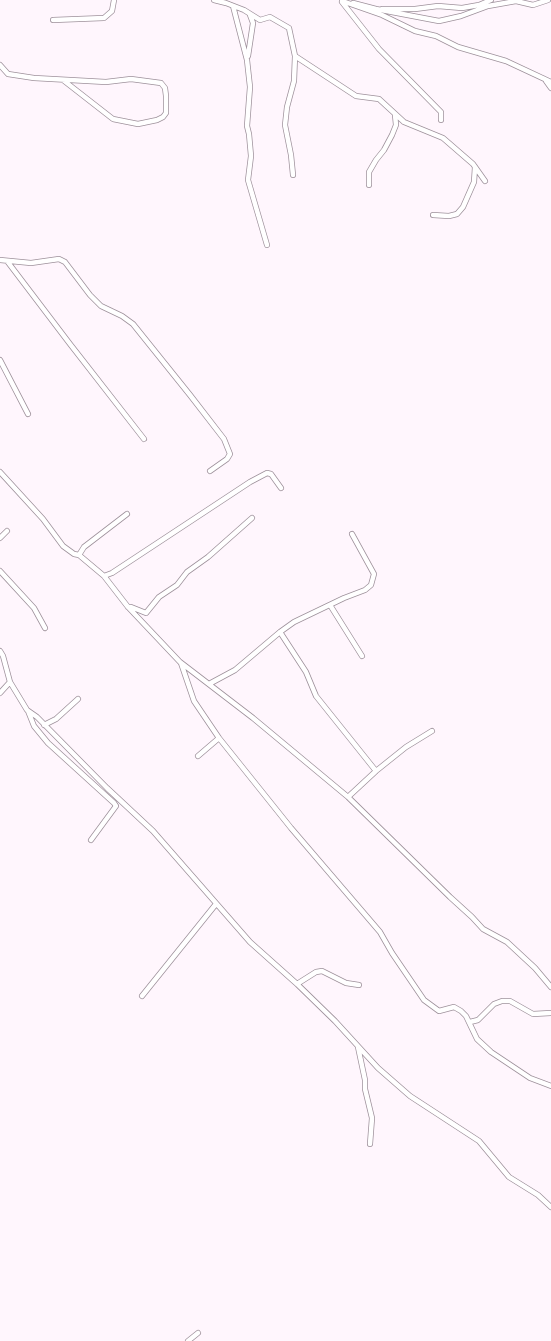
<!DOCTYPE html>
<html>
<head>
<meta charset="utf-8">
<style>
	body { margin:0 }
	canvas { display:block; background:#fff6fd }
</style>
</head>
<body>
<canvas width="551" height="1341"></canvas>
<script>
const context = document.querySelector('canvas').getContext('2d');
context.lineJoin = 'round';
const toPath = rows => new Path2D(rows.map(r => 'M' + r).join(''));
function strokePath(path, color, width, dash) { context.strokeStyle = color; context.lineWidth = width; context.lineCap = dash ? 'butt' : 'round'; context.setLineDash(dash || []); context.stroke(path); }
const minor = toPath([
	[214,0,226,3,244,10,260,20,270,17,289,28,295,56,356,96,379,99,404,122,443,138,473,164,485,181],
	[342,1,382,15,415,31,436,36,458,47,506,61,551,82],
	[342,2,379,49,441,112,441,120],
	[353,3,376,9,439,21,461,16,488,6,516,1,533,5,548,0],
	[233,6,247,60,250,87,247,126,249,134,251,156,248,180,267,245],
	[382,9,415,9,438,6,462,8,479,5,491,0],
	[53,20,104,18,112,11,114,0],
	[248,56,253,23,250,15],
	[0,65,8,74,34,78,106,82,131,79,161,83,165,88,166,96,166,113,163,117,157,120,138,124,113,119,63,80],
	[546,81,551,88],
	[293,175,291,155,285,125,287,107,294,81,295,56],
	[369,185,369,172,376,160,384,150,392,135,396,125,395,115],
	[433,215,449,216,457,214,463,207,474,182,475,167],
	[0,260,31,263,59,259,65,262,90,295,101,306,122,316,133,324,190,395,224,439,230,454,227,459,210,471],
	[7,261,70,344,144,439],
	[0,360,28,414],
	[0,472,43,519,63,546,74,554,79,555,104,576,128,607,180,662,253,718,348,797,450,897,472,917,483,929,507,942,535,968,551,987],
	[0,538,7,531],
	[79,555,84,547,127,514],
	[0,571,34,608,45,628],
	[104,576,112,573,250,482,267,473,271,474,281,488],
	[330,605,362,656],
	[128,607,131,607,146,613,159,597,177,585,187,572,208,557,252,518],
	[280,632,306,672,316,696,376,771,348,797],
	[0,651,3,656,10,682,27,710,37,717,107,788,153,831,250,942,297,984,335,1021,378,1068,410,1096,479,1141,509,1177,538,1195,551,1207],
	[181,663,194,701,219,738,291,828,380,932,392,953,424,1000,439,1011,454,1007,461,1011,466,1016,477,1039,491,1052,530,1078,551,1086],
	[209,684,235,670,280,632,294,622,344,598,365,590,371,585,374,574,352,534],
	[0,693,10,682],
	[28,711,34,726,48,743,114,803,116,806,91,840],
	[44,725,56,719,78,699],
	[198,756,219,738],
	[376,771,406,747,432,731],
	[297,984,316,972,322,971,346,983,359,985],
	[142,996,216,904],
	[470,1022,478,1020,494,1004,502,1001,510,1001,533,1014,551,1013],
	[358,1047,365,1080,365,1089,372,1118,370,1144],
	[188,1341,198,1333]
]);
strokePath(minor, '#9e919b', 6);
strokePath(minor, '#fff', 4.5);
</script>
</body>
</html>
